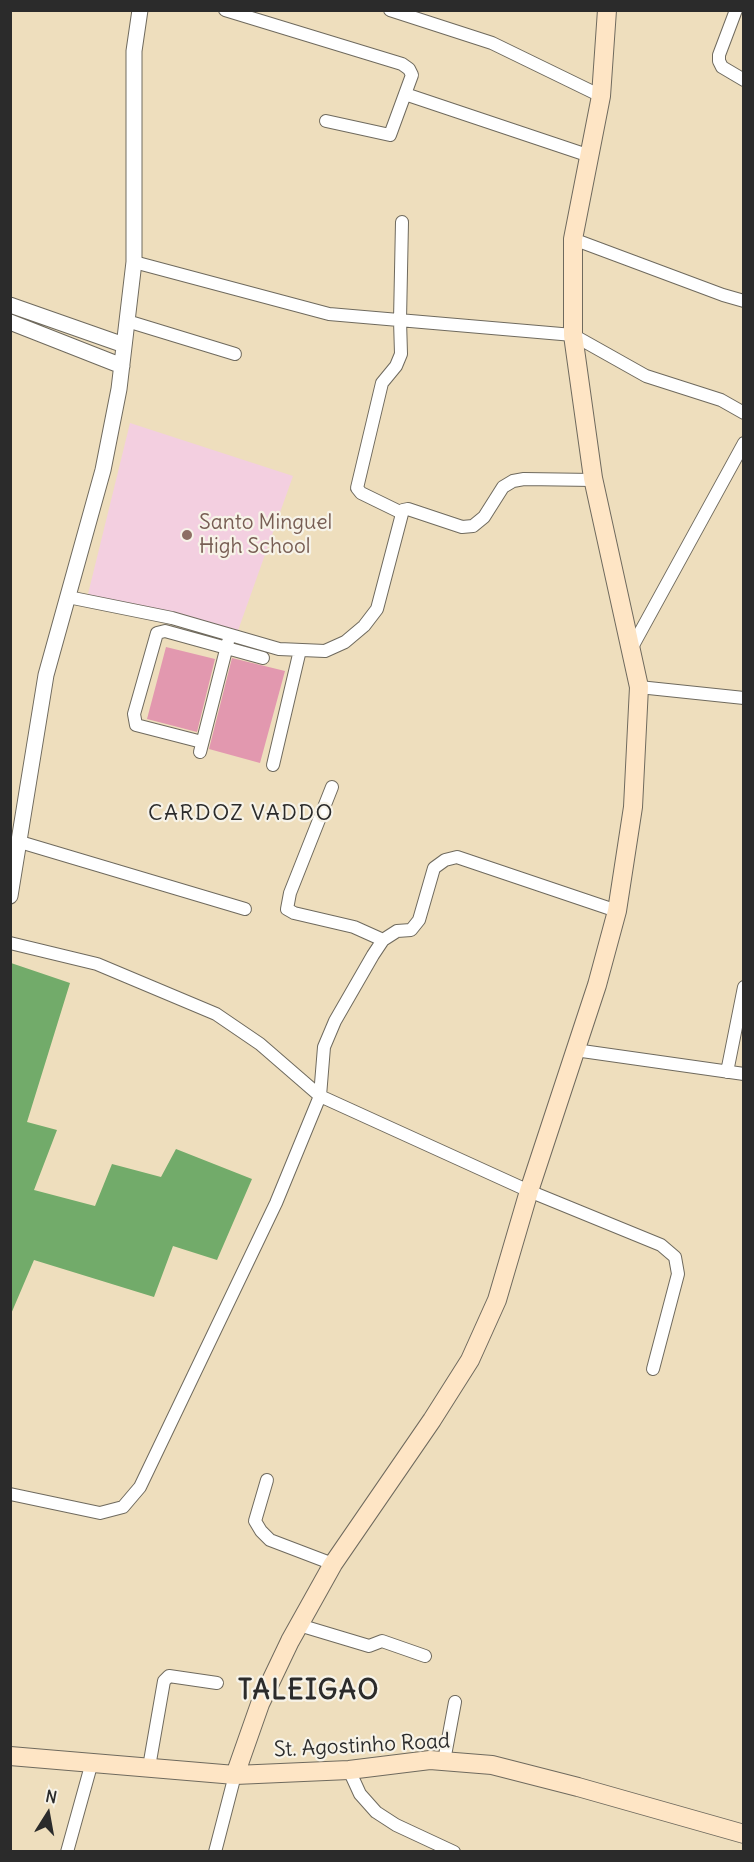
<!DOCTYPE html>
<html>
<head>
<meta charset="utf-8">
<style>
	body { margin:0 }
	#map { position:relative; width:754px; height:1862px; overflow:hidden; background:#eedebd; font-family:Delius,sans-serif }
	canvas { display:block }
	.frame { position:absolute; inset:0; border:12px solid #2b2b2b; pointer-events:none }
	.north { position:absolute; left:18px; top:1784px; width:60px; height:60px; -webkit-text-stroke:4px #f7f3e8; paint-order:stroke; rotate:11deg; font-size:16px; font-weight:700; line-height:24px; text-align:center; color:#2b2b2b }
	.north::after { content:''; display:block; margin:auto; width:21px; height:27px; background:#2b2b2b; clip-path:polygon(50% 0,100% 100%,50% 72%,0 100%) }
</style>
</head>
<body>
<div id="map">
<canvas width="754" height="1862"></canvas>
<div class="frame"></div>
<div class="north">N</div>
</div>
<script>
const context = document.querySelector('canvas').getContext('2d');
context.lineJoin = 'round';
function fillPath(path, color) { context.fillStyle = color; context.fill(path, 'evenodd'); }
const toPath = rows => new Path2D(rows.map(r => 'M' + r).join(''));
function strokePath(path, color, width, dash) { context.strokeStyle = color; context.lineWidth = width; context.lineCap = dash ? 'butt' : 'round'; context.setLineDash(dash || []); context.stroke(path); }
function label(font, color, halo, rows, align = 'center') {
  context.font = font + ' Delius,sans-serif'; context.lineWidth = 4.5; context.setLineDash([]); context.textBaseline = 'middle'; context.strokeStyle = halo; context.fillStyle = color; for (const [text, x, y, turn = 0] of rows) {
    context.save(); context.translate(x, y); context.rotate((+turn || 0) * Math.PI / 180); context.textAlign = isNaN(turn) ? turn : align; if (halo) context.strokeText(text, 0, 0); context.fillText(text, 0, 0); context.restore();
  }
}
fillPath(toPath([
	[130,423,293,476,235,639,88,594]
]), '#f3cfe0');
fillPath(toPath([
	[11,963,70,983,27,1122,57,1130,34,1190,95,1206,112,1164,161,1177,176,1149,252,1179,217,1260,173,1246,154,1297,34,1260,11,1314]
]), '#72ab6a');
fillPath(toPath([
	[166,647,215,659,197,732,147,719],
	[232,658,285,671,260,763,209,749]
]), '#e298af');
const minor = toPath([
	[225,10,402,64,409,69,412,75,390,135,326,121],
	[390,10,492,43,601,96],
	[736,10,719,55,719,61,722,67,744,80],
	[405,94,590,156],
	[573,239,723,295,744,301],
	[134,262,329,314,573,335,646,376,721,400,744,413],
	[127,321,235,354],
	[402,513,361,493,357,488,382,383,396,366,401,354,400,320,402,222],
	[68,597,172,618,279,649,325,651,345,642,364,626,377,609,403,510,408,509,462,527,473,526,484,517,503,487,513,481,524,479,594,480],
	[631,649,744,443],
	[639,687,744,698],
	[202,742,136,725,134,714,157,633,165,631,263,658],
	[200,752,228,642],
	[273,765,300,650],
	[332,787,290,893,287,909,294,913,354,927,383,940],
	[20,842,245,909],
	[10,943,97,964,216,1014,260,1044,320,1096],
	[575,1050,744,1074],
	[727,1072,744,987],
	[320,1096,324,1047,335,1021,373,955,383,940,397,931,411,930,419,920,434,868,445,860,457,857,617,911],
	[267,1480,255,1521,261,1531,270,1540,333,1564],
	[10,1494,100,1513,123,1507,140,1487,276,1203,320,1096,529,1191,661,1245,675,1257,678,1274,653,1369],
	[299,1625,369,1646,382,1641,425,1656],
	[444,1761,455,1702],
	[149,1767,164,1681,169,1676,217,1683],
	[349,1770,360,1794,376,1812,396,1825,454,1852],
	[67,1852,92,1762],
	[215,1852,235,1775]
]);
const tertiary = toPath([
	[10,305,124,345],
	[10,322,122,366],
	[10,896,46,675,103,470,119,389,134,262,134,51,140,10]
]);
const secondary = toPath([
	[10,1756,235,1775,349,1770,430,1760,492,1765,578,1787,744,1834],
	[235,1775,260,1704,290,1641,333,1564,432,1420,470,1360,497,1300,529,1191,597,985,617,911,633,807,639,687,593,478,573,335,573,239,601,96,607,10]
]);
strokePath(minor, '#6f6a5e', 14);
strokePath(tertiary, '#6f6a5e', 17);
strokePath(secondary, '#6f6a5e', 20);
strokePath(minor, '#fff', 12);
strokePath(tertiary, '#fff', 15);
strokePath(secondary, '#fee5c5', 18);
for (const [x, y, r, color] of [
	[187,535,6,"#8d6e63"]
]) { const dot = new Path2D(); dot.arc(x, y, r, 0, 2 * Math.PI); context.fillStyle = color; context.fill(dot); strokePath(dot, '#f7f3e8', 2); }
label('21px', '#785e54', '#f7f3e8', [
	["Santo Minguel",199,523],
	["High School",199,547]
], 'left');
label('21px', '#2b2b2b', '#f7f3e8', [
	["St. Agostinho Road",362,1746,-3]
]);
context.letterSpacing = '1.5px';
label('22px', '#2b2b2b', '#f7f3e8', [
	["CARDOZ VADDO",241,814]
]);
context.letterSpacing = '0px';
context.letterSpacing = '1.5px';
label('bold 27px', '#2b2b2b', '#f7f3e8', [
	["TALEIGAO",309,1691]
]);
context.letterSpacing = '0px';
</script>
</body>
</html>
